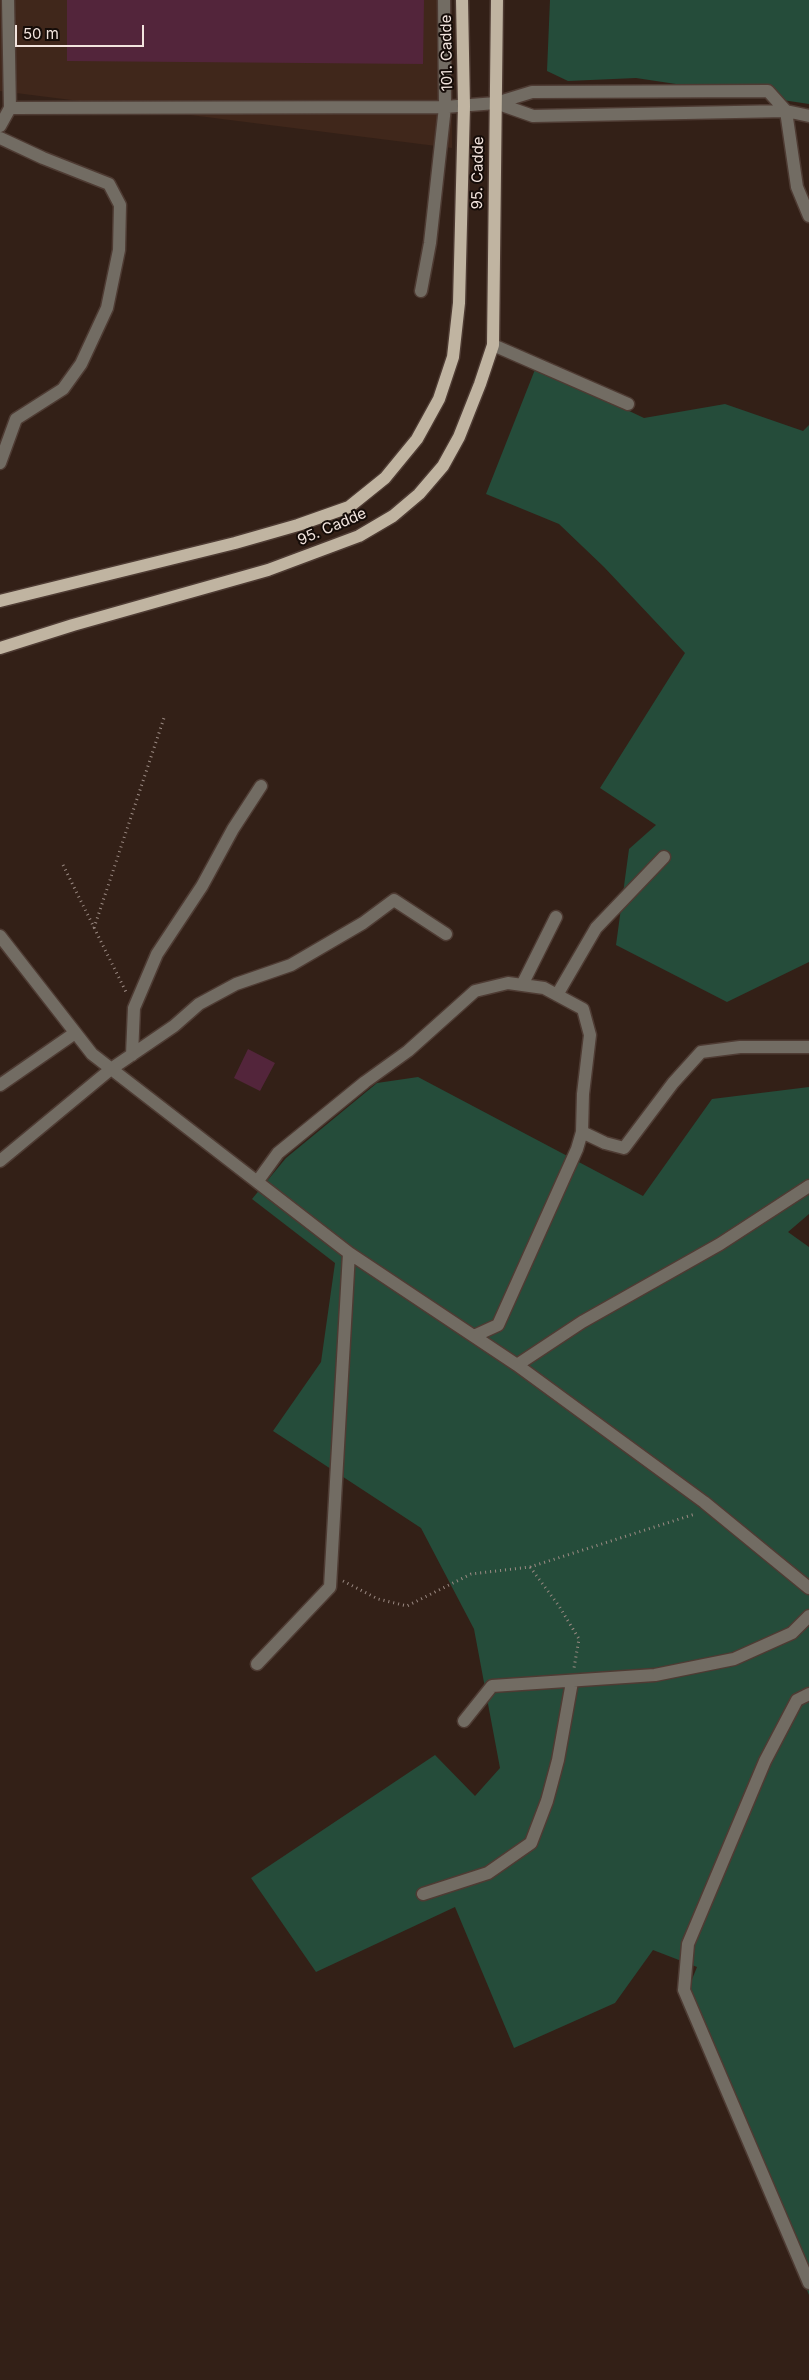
<!DOCTYPE html>
<html>
<head>
<meta charset="utf-8">
<style>
	body { margin:0 }
	#map { position:relative; width:809px; height:2380px; overflow:hidden; background:#332017; font-family:Inter,sans-serif }
	canvas { display:block }
	.scale { position:absolute; left:15px; top:25px; width:129px; height:22px; box-sizing:border-box; border:2px solid #f2e4de; border-top:0; padding-left:6px; font-size:15px; line-height:18px; white-space:nowrap; color:#f2e4de; -webkit-text-stroke:4px #150c08; paint-order:stroke }
</style>
</head>
<body>
<div id="map">
<canvas width="809" height="2380"></canvas>
<div class="scale">50 m</div>
</div>
<script>
const context = document.querySelector('canvas').getContext('2d');
context.lineJoin = 'round';
function fillPath(path, color) { context.fillStyle = color; context.fill(path, 'evenodd'); }
const toPath = rows => new Path2D(rows.map(r => 'M' + r).join(''));
function strokePath(path, color, width, dash) { context.strokeStyle = color; context.lineWidth = width; context.lineCap = dash ? 'butt' : 'round'; context.setLineDash(dash || []); context.stroke(path); }
function label(font, color, halo, rows, align = 'center') {
  context.font = font + ' Inter,sans-serif'; context.lineWidth = 4; context.setLineDash([]); context.textBaseline = 'middle'; context.strokeStyle = halo; context.fillStyle = color; for (const [text, x, y, turn = 0] of rows) {
    context.save(); context.translate(x, y); context.rotate((+turn || 0) * Math.PI / 180); context.textAlign = isNaN(turn) ? turn : align; if (halo) context.strokeText(text, 0, 0); context.fillText(text, 0, 0); context.restore();
  }
}
fillPath(toPath([
	[0,0,451,0,452,148,0,91]
]), '#40271b');
fillPath(toPath([
	[550,0,809,0,809,104,636,78,568,81,547,71],
	[536,367,644,418,725,404,803,431,809,425,809,962,727,1002,616,945,629,849,656,825,600,788,685,653,604,567,559,524,486,494],
	[418,1077,643,1196,712,1099,809,1087,809,1214,788,1232,809,1247,809,2295,682,2004,697,1967,653,1950,615,2003,514,2048,455,1907,316,1972,251,1878,435,1755,475,1796,500,1768,474,1629,421,1528,273,1431,321,1362,335,1263,252,1199,286,1158,377,1083]
]), '#254c3a');
fillPath(toPath([
	[67,0,424,0,423,64,67,61],
	[248,1049,275,1063,260,1091,234,1078]
]), '#53253b');
const minor = toPath([
	[444,0,445,107,496,103,532,92,768,91,786,111,797,187,809,216],
	[496,103,533,116,786,111,809,116],
	[10,108,445,107,430,243,421,291],
	[0,126,10,108,8,0],
	[0,138,43,158,109,184,120,205,119,250,107,308,81,364,63,389,16,419,0,463],
	[493,345,628,404],
	[0,936,92,1054,349,1253,517,1365,704,1502,809,1588],
	[522,985,556,917],
	[557,995,596,928,664,857],
	[132,1055,134,1008,157,954,202,886,233,829,261,786],
	[0,1085,75,1033],
	[582,1132,605,1143,624,1148,673,1083,701,1052,740,1047,809,1047],
	[0,1161,111,1069,174,1026,199,1004,236,984,291,965,363,923,394,900,446,934],
	[257,1182,278,1153,365,1082,408,1051,475,991,508,983,544,988,583,1009,590,1035,583,1094,582,1132,577,1149,498,1325,474,1336],
	[517,1365,582,1322,720,1244,809,1186],
	[257,1664,330,1587,349,1253],
	[809,1694,797,1700,765,1761,688,1944,684,1990,809,2283],
	[464,1721,492,1686,655,1675,734,1659,792,1633,809,1616],
	[423,1894,488,1873,531,1843,547,1801,558,1760,572,1682]
]);
const major = toPath([
	[0,601,235,543,298,525,349,507,385,478,417,439,439,399,453,357,459,303,464,106,462,0],
	[0,648,73,625,268,570,359,536,393,516,419,494,443,466,459,437,480,384,493,345,497,0]
]);
strokePath(minor, '#4e3b33', 15);
strokePath(major, '#4e3b33', 15);
strokePath(toPath([
	[63,865,126,992],
	[94,928,165,715],
	[530,1567,559,1606,579,1639,574,1668],
	[343,1581,378,1599,407,1606,471,1574,530,1567,695,1514]
]), '#9c8b84', 3, [1, 4]);
strokePath(minor, '#726c63', 12);
strokePath(major, '#c0b4a1', 12);
label('15px', '#f2e4de', '#150c08', [
	["101. Cadde",447,53,-91],
	["95. Cadde",478,173,-89],
	["95. Cadde",332,527,-23]
]);
</script>
</body>
</html>
